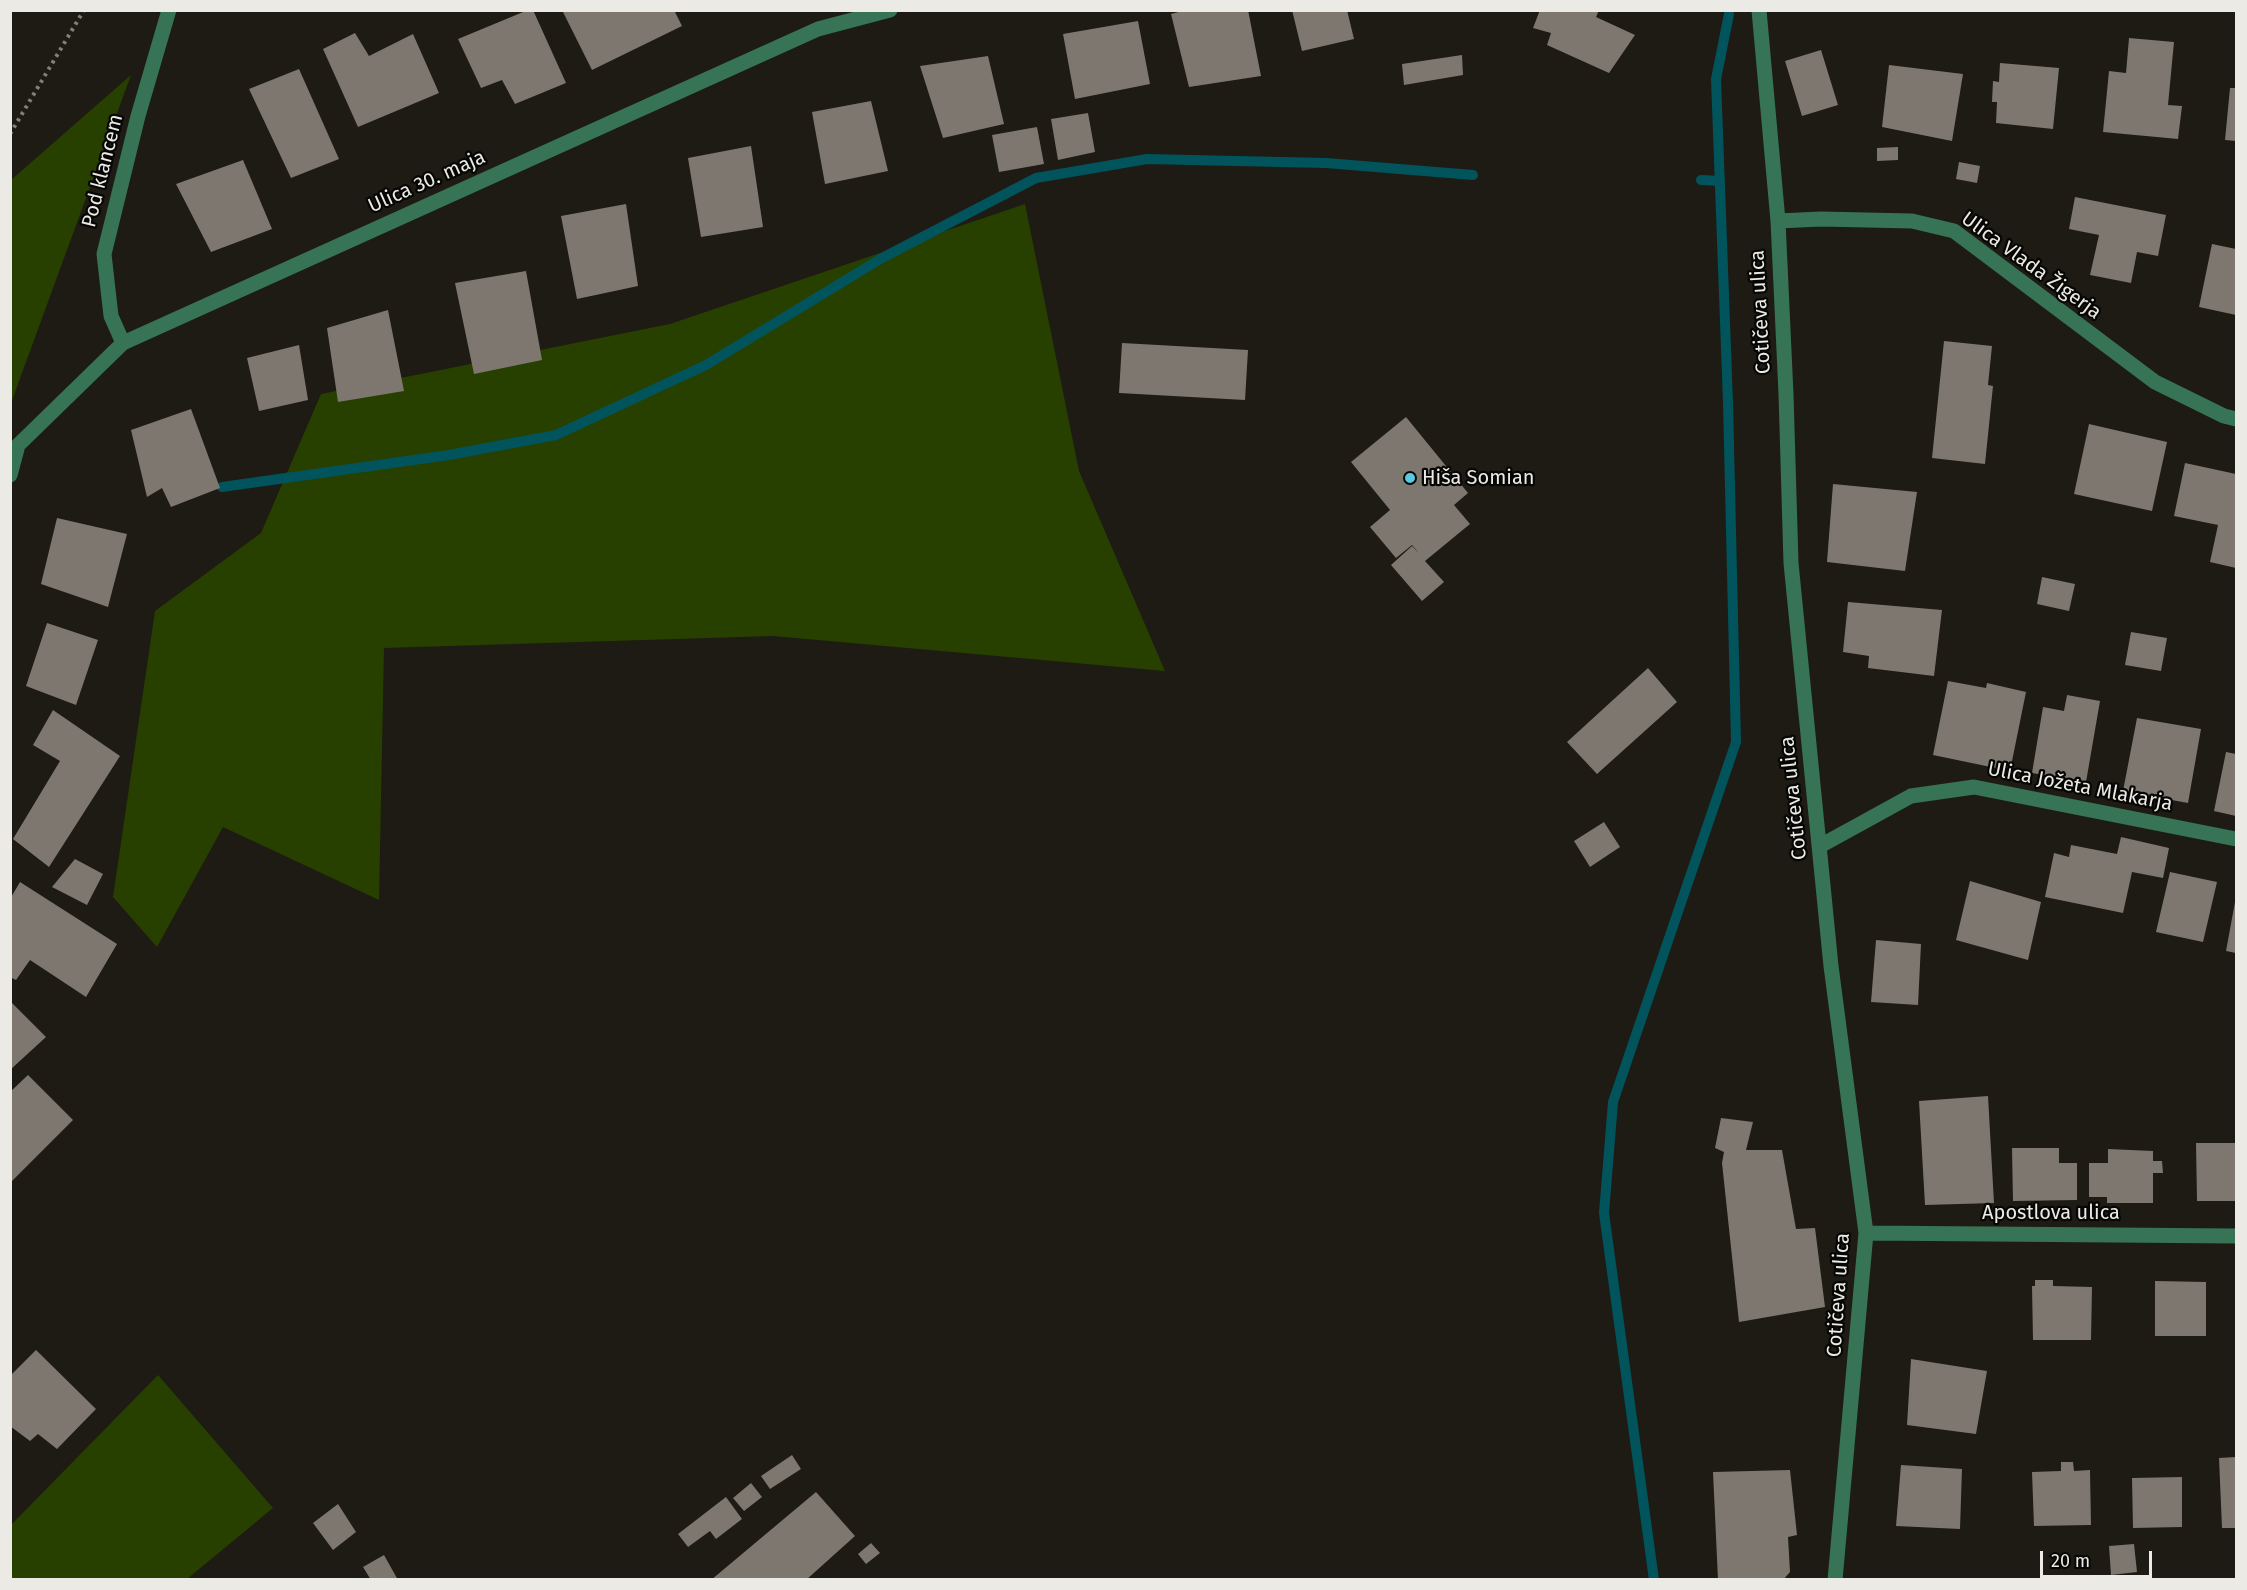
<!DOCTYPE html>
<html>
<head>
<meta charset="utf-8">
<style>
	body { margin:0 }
	#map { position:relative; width:2247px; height:1590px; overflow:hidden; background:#1d1b13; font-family:"Fira Sans",sans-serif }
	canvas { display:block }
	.frame { position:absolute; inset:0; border:12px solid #ebeae5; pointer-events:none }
	.scale { position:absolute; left:2040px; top:1551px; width:112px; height:27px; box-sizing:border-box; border:3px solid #ebeae5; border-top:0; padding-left:8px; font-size:18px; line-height:21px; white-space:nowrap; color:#ebeae5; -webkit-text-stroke:4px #060604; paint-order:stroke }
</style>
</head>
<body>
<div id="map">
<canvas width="2247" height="1590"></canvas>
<div class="frame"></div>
<div class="scale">20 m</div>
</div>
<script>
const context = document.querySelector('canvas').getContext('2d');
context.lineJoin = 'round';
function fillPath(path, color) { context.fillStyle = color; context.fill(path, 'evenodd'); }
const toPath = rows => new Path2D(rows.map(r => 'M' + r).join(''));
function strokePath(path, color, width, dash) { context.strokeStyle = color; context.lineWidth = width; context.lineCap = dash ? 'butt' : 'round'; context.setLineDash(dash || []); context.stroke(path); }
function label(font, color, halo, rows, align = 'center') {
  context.font = font + ' "Fira Sans",sans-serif'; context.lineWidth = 4.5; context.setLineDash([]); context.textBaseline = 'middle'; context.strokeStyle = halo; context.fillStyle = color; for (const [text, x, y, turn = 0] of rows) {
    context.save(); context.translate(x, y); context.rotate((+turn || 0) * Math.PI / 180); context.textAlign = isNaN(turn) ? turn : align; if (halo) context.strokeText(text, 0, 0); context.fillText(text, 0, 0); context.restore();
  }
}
fillPath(toPath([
	[131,75,11,403,11,180],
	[1025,204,1079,471,1165,671,773,636,384,648,379,900,223,827,157,947,113,897,155,611,261,533,321,394,670,324],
	[158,1375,273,1508,187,1579,11,1579,11,1525]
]), '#274000');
strokePath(toPath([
	[1701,180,1720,181],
	[222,487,449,455,556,435,706,365,882,258,1036,178,1147,159,1326,163,1473,175],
	[1654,1580,1604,1213,1613,1102,1736,742,1728,403,1716,79,1729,14]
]), '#01545c', 10);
fillPath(toPath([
	[528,10,533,10,566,83,515,104,502,80,481,88,458,39],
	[562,10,674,10,682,26,592,70],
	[1186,10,1248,10,1261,76,1189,87,1171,14],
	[1292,10,1347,10,1354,39,1302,51],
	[1540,10,1599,10,1596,17,1635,35,1609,73,1547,45,1551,33,1533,28],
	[1138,21,1150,84,1075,99,1063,34],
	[355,33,369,56,413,34,439,93,358,127,323,49],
	[2129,38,2174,42,2168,105,2182,106,2178,139,2103,132,2109,71,2126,73],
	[1821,50,1838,105,1802,116,1785,61],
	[1462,55,1463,75,1404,85,1402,64],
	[988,56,1004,124,943,138,920,66],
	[2000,63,2059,68,2053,129,1996,123,1997,102,1992,102,1993,81,1999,82],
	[1889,65,1963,74,1952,141,1882,127],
	[299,69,339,159,291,178,249,89],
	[2230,88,2236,88,2236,141,2225,140],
	[871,101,888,171,825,184,812,112],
	[1088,113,1095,152,1058,160,1051,119],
	[1037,127,1044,164,999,172,992,135],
	[751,146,763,227,701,237,688,158],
	[1898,147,1898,160,1877,161,1877,148],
	[243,160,272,229,211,252,176,184],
	[1959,162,1980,166,1977,183,1956,179],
	[2075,197,2166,215,2158,256,2137,252,2131,283,2090,275,2099,235,2069,229],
	[626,204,638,286,577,299,561,216],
	[2212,244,2236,249,2236,315,2199,307],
	[526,271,542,360,474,374,455,283],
	[388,310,404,391,338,402,327,328],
	[1944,341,1992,346,1988,385,1993,386,1985,464,1932,458],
	[1122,343,1248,350,1245,400,1119,393],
	[299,345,308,400,259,411,247,358],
	[191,409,220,488,171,507,162,488,147,497,131,430],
	[1406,417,1468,493,1454,505,1470,524,1425,561,1444,582,1422,601,1391,565,1412,546,1419,553,1412,545,1396,558,1370,527,1390,510,1351,462],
	[2089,424,2167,442,2152,511,2074,494],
	[2185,463,2236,474,2236,568,2210,562,2218,525,2174,516],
	[1833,484,1917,492,1905,571,1827,562],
	[57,518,127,534,108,607,41,584],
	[2042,577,2075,584,2069,611,2037,604],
	[1848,602,1942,610,1934,676,1868,668,1869,656,1843,652],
	[47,623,98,640,76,705,26,686],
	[2131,632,2167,638,2161,671,2125,665],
	[1648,668,1677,702,1597,774,1567,742],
	[1948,681,1986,688,1987,683,2026,692,2010,771,1933,755],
	[2067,695,2100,701,2086,782,2032,773,2043,707,2064,711],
	[53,710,120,756,49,867,13,839,60,761,33,745],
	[2137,718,2201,729,2188,803,2123,791],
	[2226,752,2236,754,2236,816,2214,811],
	[1604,822,1620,847,1590,867,1574,841],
	[2121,837,2169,848,2163,878,2132,872,2123,913,2045,897,2054,853,2069,857,2071,845,2117,854],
	[75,859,103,874,87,905,52,887],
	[2170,872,2217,882,2203,942,2156,932],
	[1970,881,2041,902,2028,960,1956,940],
	[20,882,117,944,86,997,30,960,16,980,10,977,10,899],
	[2235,902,2236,902,2236,953,2226,951],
	[1876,940,1921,944,1918,1005,1871,1002],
	[10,1001,46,1037,10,1070],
	[28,1075,73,1120,10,1183,10,1092],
	[1988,1096,1994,1203,1925,1205,1919,1101],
	[1721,1118,1753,1122,1746,1150,1782,1150,1796,1229,1815,1228,1825,1307,1739,1322,1722,1163,1724,1152,1715,1148],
	[2196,1143,2236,1143,2236,1201,2197,1201],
	[2012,1148,2059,1148,2059,1163,2077,1163,2077,1200,2013,1201],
	[2108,1149,2153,1151,2153,1161,2162,1161,2163,1173,2153,1173,2153,1203,2107,1203,2107,1197,2089,1197,2089,1163,2108,1163],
	[2035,1280,2053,1280,2053,1286,2092,1287,2091,1340,2033,1340,2032,1286,2035,1286],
	[2155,1281,2206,1282,2206,1336,2155,1336],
	[36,1350,96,1409,57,1449,38,1434,30,1441,10,1426,10,1376],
	[1911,1359,1987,1371,1976,1434,1907,1425],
	[792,1455,801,1469,770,1489,761,1476],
	[2236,1457,2236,1528,2222,1528,2219,1458],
	[2061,1462,2073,1462,2074,1471,2090,1470,2091,1525,2034,1526,2032,1472,2061,1471],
	[1901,1465,1962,1469,1960,1529,1896,1526],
	[1790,1470,1797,1535,1788,1537,1790,1572,1783,1580,1718,1580,1713,1472],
	[2182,1477,2182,1527,2133,1528,2132,1478],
	[751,1483,762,1497,744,1511,733,1498],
	[816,1492,855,1536,806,1580,711,1580],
	[726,1497,742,1519,716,1539,710,1531,688,1547,678,1534],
	[338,1504,356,1532,333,1550,313,1523],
	[871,1543,880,1553,866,1564,858,1554],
	[2134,1544,2137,1572,2111,1575,2109,1546],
	[384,1555,398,1580,371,1580,363,1567]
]), '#7e7770');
strokePath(toPath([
	[10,134,84,10]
]), '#818079', 4, [3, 4.5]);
strokePath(toPath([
	[1759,10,1778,221,1786,394,1791,563,1831,966,1866,1233,1835,1580],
	[1778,221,1821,219,1912,221,1954,231,2155,382,2224,416,2236,419],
	[123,343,111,316,104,254,138,116,169,10],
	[10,453,123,343,818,29,890,10],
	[10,475,17,449],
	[1820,846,1911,796,1974,787,2236,839],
	[1866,1233,2236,1236]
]), '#377355', 15);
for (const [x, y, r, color] of [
	[1410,478,6,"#58c9e3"]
]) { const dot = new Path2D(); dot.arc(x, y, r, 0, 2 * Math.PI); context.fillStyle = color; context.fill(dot); strokePath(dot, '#060604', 2); }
label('20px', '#ebeae5', '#060604', [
	["Pod klancem",103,171,-76],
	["Ulica 30. maja",427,182,-24],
	["Ulica Vlada Žigerja",2031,266,36],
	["Cotičeva ulica",1761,312,-93],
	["Ulica Jožeta Mlakarja",2080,787,11],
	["Cotičeva ulica",1794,798,-96],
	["Apostlova ulica",2051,1213],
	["Cotičeva ulica",1839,1295,-86]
]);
label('20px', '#ebeae5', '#060604', [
	["Hiša Somian",1422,478]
], 'left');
</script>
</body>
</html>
